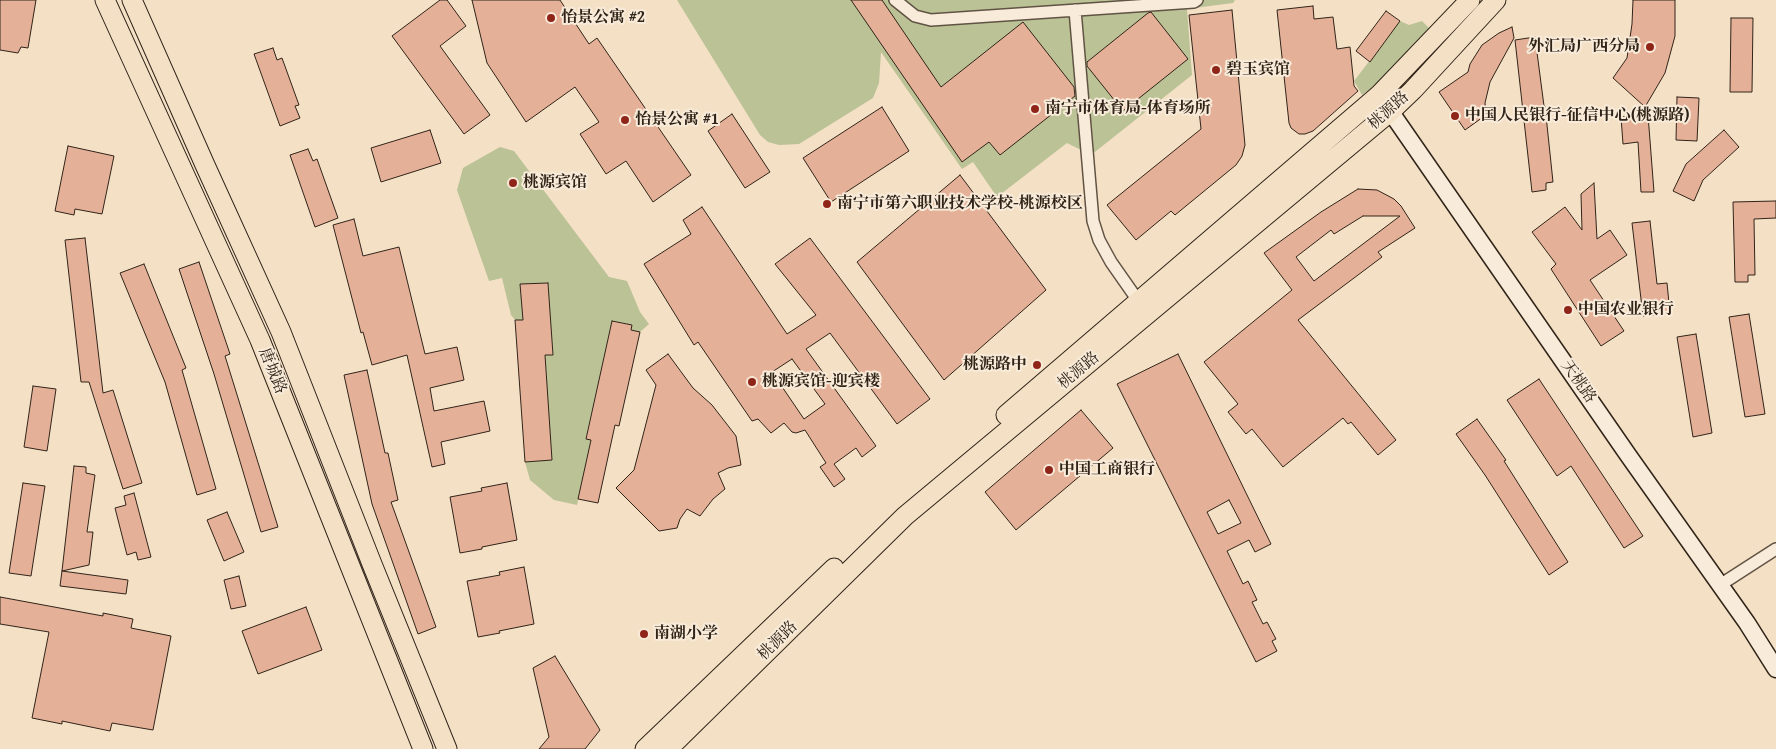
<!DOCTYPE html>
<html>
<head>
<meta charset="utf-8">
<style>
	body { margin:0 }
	canvas { display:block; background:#f4e0c5 }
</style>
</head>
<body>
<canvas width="1776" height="749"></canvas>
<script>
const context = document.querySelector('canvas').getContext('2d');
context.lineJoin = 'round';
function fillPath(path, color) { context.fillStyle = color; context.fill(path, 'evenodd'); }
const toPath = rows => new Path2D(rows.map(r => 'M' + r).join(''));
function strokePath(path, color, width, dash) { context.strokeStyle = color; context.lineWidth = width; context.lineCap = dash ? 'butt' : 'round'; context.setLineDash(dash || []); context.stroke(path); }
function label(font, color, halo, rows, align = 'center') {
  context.font = font + ' "Gentium Book Plus","Noto Serif SC",serif'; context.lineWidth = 4; context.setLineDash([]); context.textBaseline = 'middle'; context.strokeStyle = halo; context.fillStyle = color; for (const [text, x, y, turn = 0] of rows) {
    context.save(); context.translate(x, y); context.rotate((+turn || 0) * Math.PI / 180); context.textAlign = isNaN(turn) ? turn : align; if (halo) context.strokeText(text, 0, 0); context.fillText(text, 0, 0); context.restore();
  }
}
fillPath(toPath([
	[677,0,1235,0,1233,3,1187,9,1192,75,1091,155,1067,143,997,197,973,162,962,169,881,52,879,83,873,98,799,144,779,145,768,142,760,135],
	[1400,21,1409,25,1422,21,1430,29,1384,79,1362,95,1354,81],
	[500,147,514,151,609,277,627,281,640,312,649,324,640,332,631,330,632,325,612,321,586,438,591,440,577,505,554,500,530,480,525,462,552,460,545,355,553,354,548,283,520,285,523,320,515,320,511,315,502,278,489,281,457,190,463,168]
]), '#bac296');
const building = toPath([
	[0,0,36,0,28,48,21,47,18,53,0,50,0,0],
	[440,0,447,0,466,26,440,46,490,115,464,134,392,36,440,0],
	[472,0,560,0,589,44,597,38,691,175,653,202,626,161,606,174,580,134,599,122,575,87,526,122,487,63,472,0],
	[851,0,882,0,941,87,1023,22,1074,87,1075,96,1000,155,989,142,962,162,851,0],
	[1633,0,1675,0,1675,36,1665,73,1645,107,1613,78,1627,58,1632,24,1633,0],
	[1313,6,1314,19,1333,17,1337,49,1350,47,1354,86,1358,91,1313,131,1305,134,1299,134,1291,128,1289,123,1277,10,1313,6],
	[1232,10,1245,145,1242,156,1236,165,1175,215,1171,211,1136,240,1107,205,1201,129,1189,15,1232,10],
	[1386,11,1400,21,1370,62,1356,51,1386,11],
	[1151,12,1188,59,1123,111,1087,66,1087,62,1148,13,1151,12],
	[1731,18,1753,18,1752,92,1730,92,1731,18],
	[1512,27,1514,38,1490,82,1485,103,1486,115,1465,130,1439,92,1468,72,1470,64,1482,45,1499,33,1512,27],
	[1535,37,1544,106,1545,106,1553,182,1546,183,1546,190,1532,192,1515,40,1535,37],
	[273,48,277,60,282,58,299,105,295,106,300,118,280,126,254,54,273,48],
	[1677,97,1699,98,1697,141,1676,140,1677,97],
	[882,107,909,151,831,202,803,158,882,107],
	[732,114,770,172,745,188,708,131,732,114],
	[1648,115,1654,192,1641,192,1638,142,1623,144,1621,117,1648,115],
	[430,130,441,163,381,182,371,148,430,130],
	[1724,130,1739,147,1703,180,1694,201,1673,191,1686,164,1724,130],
	[68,146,114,156,102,214,75,209,74,215,55,211,68,146],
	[308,149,313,161,317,159,338,218,315,227,290,155,308,149],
	[960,175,1046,290,944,380,857,262,960,175],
	[1594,183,1597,239,1610,230,1627,255,1590,280,1624,331,1601,346,1551,269,1556,264,1532,232,1565,207,1582,230,1581,194,1594,183],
	[1358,189,1377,190,1394,199,1401,206,1415,228,1378,252,1382,257,1298,320,1396,440,1378,455,1351,422,1348,424,1343,418,1283,467,1252,429,1246,434,1228,412,1238,404,1204,362,1292,290,1264,253,1321,212,1358,189],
	[1363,216,1400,216,1314,281,1296,257,1331,230,1334,234,1363,216],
	[1776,201,1776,218,1754,219,1755,275,1748,275,1748,282,1735,282,1733,202,1776,201],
	[702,207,787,334,816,315,775,264,810,238,930,399,897,424,830,333,806,349,876,446,862,457,856,448,834,464,845,479,834,487,820,467,826,463,805,430,796,433,792,432,784,423,771,433,758,419,752,421,698,342,694,345,644,264,691,234,683,220,702,207],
	[792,359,825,404,804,419,772,372,792,359],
	[354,219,363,256,399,247,425,354,457,347,464,380,430,388,434,411,484,401,490,431,441,442,445,464,432,467,407,355,372,365,363,332,361,333,333,225,354,219],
	[1650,221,1657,284,1667,283,1670,313,1643,316,1632,223,1650,221],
	[85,238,103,393,113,390,142,483,123,489,89,382,81,382,65,240,85,238],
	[199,262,230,354,225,356,278,527,261,532,214,374,179,269,199,262],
	[144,264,186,368,182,370,216,489,197,495,165,382,120,273,144,264],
	[548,283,553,355,545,355,552,460,525,462,515,320,523,320,520,284,548,283],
	[1749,314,1765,414,1745,417,1729,317,1749,314],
	[612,321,632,325,631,330,640,332,619,426,615,425,598,503,578,499,591,440,586,439,612,321],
	[1696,334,1712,433,1693,437,1677,337,1696,334],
	[668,354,693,388,712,405,736,436,741,465,728,468,718,473,725,489,713,499,700,516,687,509,680,519,677,528,659,531,616,488,634,470,656,385,646,370,668,354],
	[1178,354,1271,544,1255,552,1249,540,1227,551,1243,584,1248,581,1257,600,1252,602,1263,624,1267,622,1276,639,1272,641,1277,651,1256,662,1117,384,1178,354],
	[1229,500,1241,523,1218,534,1207,512,1229,500],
	[367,370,385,453,388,453,398,500,391,502,436,627,418,634,372,504,344,375,367,370],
	[1539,379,1643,536,1624,548,1571,466,1557,476,1507,400,1539,379],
	[33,386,56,389,47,451,24,447,33,386],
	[1081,410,1113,448,1016,530,985,492,1081,410],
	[1477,419,1506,460,1504,461,1568,562,1549,575,1485,475,1456,434,1477,419],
	[74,466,86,467,86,473,95,475,87,532,93,532,89,565,62,571,74,466],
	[23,483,45,486,31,576,9,573,23,483],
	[507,483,517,540,482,547,482,549,460,553,450,497,482,491,481,488,507,483],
	[134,493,151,557,138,560,136,552,127,555,115,508,126,505,124,496,134,493],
	[227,512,244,552,224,561,207,520,227,512],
	[524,567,534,624,499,631,500,633,478,637,467,581,500,575,499,572,524,567],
	[62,571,128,580,126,594,60,586,62,571],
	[239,576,246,606,231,609,224,580,239,576],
	[0,597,103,616,103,613,133,619,131,628,171,636,153,730,112,723,110,731,62,721,62,724,32,718,49,632,0,624,0,597],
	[306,607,322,650,258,674,242,631,306,607],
	[555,656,600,730,585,749,539,749,549,737,533,668,555,656]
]);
fillPath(building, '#e5b098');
strokePath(building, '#302419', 1);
const street = toPath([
	[895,0,915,16,931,20,1194,2,1197,0],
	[1075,10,1093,221,1099,240,1111,262,1139,302],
	[1720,585,1776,549]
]);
const secondary = toPath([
	[1379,95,1628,455,1747,623,1776,669]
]);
const primary = toPath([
	[105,0,260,340,423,749],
	[132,0,205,165,281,332,372,564,447,749],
	[1006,415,1379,95,1470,0],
	[645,749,834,568],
	[668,749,905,516,1390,112,1413,90,1496,0]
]);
strokePath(street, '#615344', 14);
strokePath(secondary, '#302419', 19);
strokePath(primary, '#302419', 21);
strokePath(street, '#f8ebd9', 11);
strokePath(secondary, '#f8ebd9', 16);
strokePath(primary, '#f4e0c5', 19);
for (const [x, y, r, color] of [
	[551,18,5,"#8f2418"],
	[1650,47,5,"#8f2418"],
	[1216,70,5,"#8f2418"],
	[1035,109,5,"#8f2418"],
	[1455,116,5,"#8f2418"],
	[625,120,5,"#8f2418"],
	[513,183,5,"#8f2418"],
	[827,204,5,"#8f2418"],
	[1568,310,5,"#8f2418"],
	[1037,365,5,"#8f2418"],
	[752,382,5,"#8f2418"],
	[1049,470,5,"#8f2418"],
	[644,634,5,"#8f2418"]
]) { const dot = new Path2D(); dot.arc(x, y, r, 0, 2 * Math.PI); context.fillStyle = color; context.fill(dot); strokePath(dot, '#f8ebd9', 2); }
label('bold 16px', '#302419', '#f8ebd9', [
	["怡景公寓 #2",561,18],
	["外汇局广西分局",1640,47,"right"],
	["碧玉宾馆",1226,70],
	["南宁市体育局-体育场所",1045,109],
	["中国人民银行-征信中心(桃源路)",1465,116],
	["怡景公寓 #1",635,120],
	["桃源宾馆",523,183],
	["南宁市第六职业技术学校-桃源校区",837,204],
	["中国农业银行",1578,310],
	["桃源路中",1027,365,"right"],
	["桃源宾馆-迎宾楼",762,382],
	["中国工商银行",1059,470],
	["南湖小学",654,634]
], 'left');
label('16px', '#302419', '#f8ebd9', [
	["桃源路",1389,111,-42],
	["唐城路",272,371,68],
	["桃源路",1079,371,-40],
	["天桃路",1578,382,55],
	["桃源路",778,641,-45]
]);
</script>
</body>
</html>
